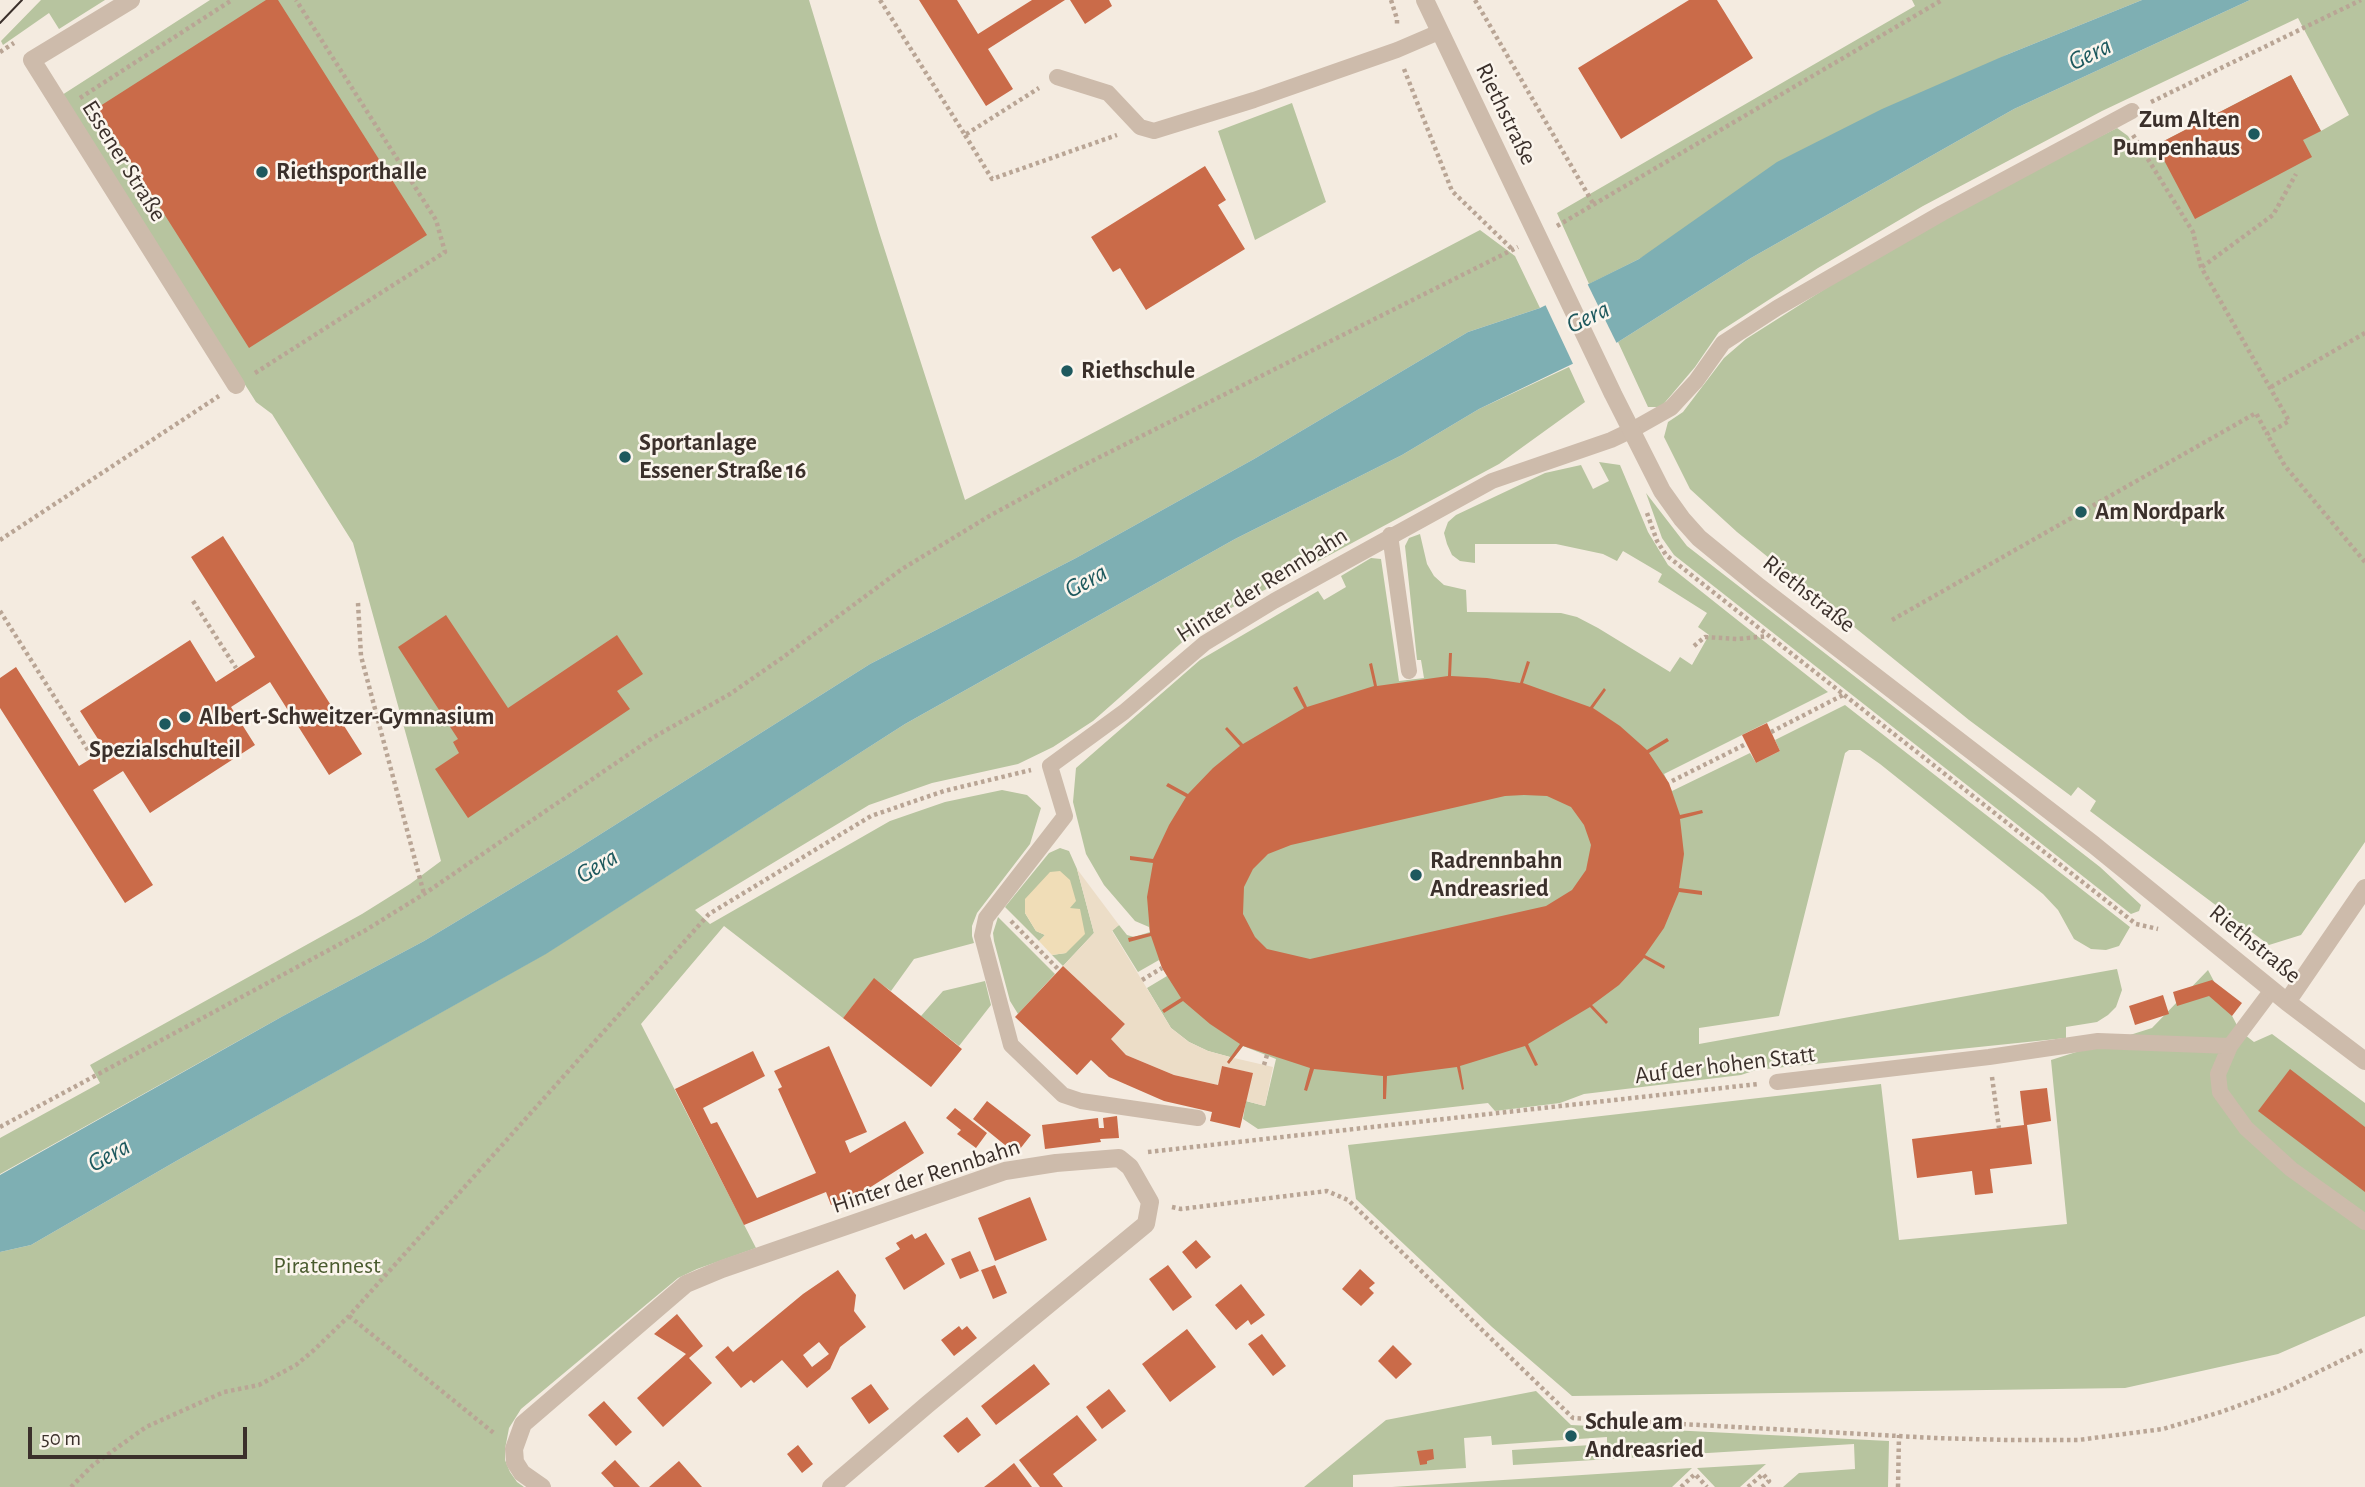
<!DOCTYPE html>
<html>
<head>
<meta charset="utf-8">
<style>
	body { margin:0 }
	#map { position:relative; width:2365px; height:1487px; overflow:hidden; background:#f4ebe0; font-family:"Alegreya Sans",sans-serif }
	canvas { display:block }
	.scale { position:absolute; left:28px; top:1427px; width:219px; height:32px; box-sizing:border-box; border:4px solid #3b302b; border-top:0; padding-left:9px; font-size:21px; line-height:24px; white-space:nowrap; color:#3b302b; -webkit-text-stroke:5px #fbf5ed; paint-order:stroke }
</style>
</head>
<body>
<div id="map">
<canvas width="2365" height="1487"></canvas>
<div class="scale">50 m</div>
</div>
<script>
const context = document.querySelector('canvas').getContext('2d');
context.lineJoin = 'round';
function fillPath(path, color) { context.fillStyle = color; context.fill(path, 'evenodd'); }
const toPath = rows => new Path2D(rows.map(r => 'M' + r).join(''));
function strokePath(path, color, width, dash) { context.strokeStyle = color; context.lineWidth = width; context.lineCap = dash ? 'butt' : 'round'; context.setLineDash(dash || []); context.stroke(path); }
function label(font, color, halo, rows, align = 'center') {
  context.font = font + ' "Alegreya Sans",sans-serif'; context.lineWidth = 5; context.setLineDash([]); context.textBaseline = 'middle'; context.strokeStyle = halo; context.fillStyle = color; for (const [text, x, y, turn = 0] of rows) {
    context.save(); context.translate(x, y); context.rotate((+turn || 0) * Math.PI / 180); context.textAlign = isNaN(turn) ? turn : align; if (halo) context.strokeText(text, 0, 0); context.fillText(text, 0, 0); context.restore();
  }
}
fillPath(toPath([
	[41,0,105,0,59,29,49,13,3,45,1,41],
	[210,0,809,0,879,232,965,500,1480,230,1515,256,1540,308,1468,332,1254,459,1076,558,870,664,569,854,424,941,283,1016,0,1174,0,1138,100,1083,90,1065,362,914,410,884,441,861,353,543,272,414,256,402,62,95],
	[1912,0,2142,0,2006,55,1639,259,1589,284,1557,213,1915,6],
	[2250,0,2365,0,2365,842,2301,935,2269,945,2090,811,2096,801,2078,787,2071,796,1969,720,1737,532,1690,489,1664,437,1668,422,1683,412,1724,358,1746,339,1858,268,2011,181,2117,128,2128,136,2139,154,2291,75,2321,131,2349,115,2298,18,2102,111,1923,206,1818,268,1719,332,1695,367,1661,407,1648,407,1618,342,1751,258,2014,109],
	[1292,103,1326,202,1255,240,1218,131],
	[1569,367,1585,402,1499,464,1205,622,1093,721,1053,747,1018,764,932,783,869,805,695,910,710,924,890,821,945,802,1002,790,1027,795,1041,808,1030,844,977,913,972,926,972,936,974,943,914,959,891,991,874,979,843,1018,724,926,641,1024,756,1248,697,1269,678,1278,521,1409,509,1428,505,1449,505,1460,510,1472,517,1482,524,1487,0,1487,0,1252,31,1245,178,1160,545,954,905,724,1235,539,1402,455,1479,409],
	[1599,462,1620,465,1648,532,1668,565,1828,692,1664,774,1672,791,1750,753,1756,763,1780,751,1775,740,1845,705,2130,927,2119,946,2106,950,2091,949,2074,939,2058,910,2043,894,1880,764,1860,750,1849,750,1845,753,1779,1016,1699,1028,1699,1044,2117,969,2122,990,2116,1007,2108,1015,2097,1022,2066,1027,2066,1038,1756,1070,1741,1075,1584,1094,1560,1103,1495,1111,1488,1103,1258,1129,1243,1119,1246,1101,1265,1106,1276,1059,1243,1046,1229,1064,1227,1062,1230,1057,1208,1051,1189,1042,1171,1028,1147,988,1167,976,1159,960,1138,972,1112,930,1119,925,1127,935,1134,937,1150,932,1149,927,1135,921,1104,885,1086,854,1073,802,1076,768,1200,660,1318,591,1324,600,1346,587,1341,576,1371,558,1381,559,1399,681,1424,678,1421,660,1417,660,1405,546,1409,538,1420,534,1427,564,1434,576,1444,585,1466,590,1467,612,1561,613,1577,617,1598,628,1670,672,1680,657,1692,665,1709,635,1698,627,1707,613,1658,582,1662,574,1623,551,1617,561,1603,554,1556,544,1475,544,1475,563,1460,561,1452,555,1447,544,1444,533,1448,522,1456,515,1545,473,1581,465,1593,489,1609,481],
	[1646,493,1687,546,2100,867,2141,905,2139,911,2131,914,1674,555,1662,538],
	[1060,848,1069,851,1077,869,1094,933,1063,966,1052,955,1066,953,1069,909,1025,899,1025,913,1036,931,1045,935,1039,941,1005,907,1049,853],
	[998,917,1055,974,1018,1014,1010,1001,994,941,993,933],
	[2208,970,2240,1031,2254,1042,2272,1034,2365,1103,2365,1316,2278,1354,2125,1388,1572,1396,1492,1327,1356,1199,1348,1145,1881,1084,1899,1240,2067,1224,2051,1060,2152,1028],
	[985,981,991,1005,959,1046,921,1016,943,991],
	[1536,1391,1571,1425,1889,1441,1888,1487,1783,1487,1799,1473,1855,1469,1854,1444,1513,1465,1512,1450,1607,1444,1607,1437,1492,1445,1491,1436,1464,1438,1466,1468,1353,1475,1353,1487,1304,1487,1386,1420],
	[1766,1464,1740,1487,1715,1487,1697,1468],
	[1692,1468,1672,1487,1392,1487,1456,1483]
]), '#b7c49f');
fillPath(toPath([
	[1060,871,1070,880,1076,901,1070,908,1080,909,1085,934,1066,953,1052,955,1039,941,1045,935,1036,931,1025,913,1025,899,1050,872]
]), '#f0ddb7');
fillPath(toPath([
	[1077,869,1119,925,1112,931,1171,1028,1189,1042,1208,1051,1230,1057,1227,1062,1229,1064,1234,1058,1273,1067,1265,1106,1246,1101,1252,1073,1222,1066,1218,1085,1174,1075,1126,1055,1111,1039,1125,1024,1063,966,1094,933]
]), '#ecddc7');
fillPath(toPath([
	[2142,0,2250,0,2014,109,1751,258,1618,342,1479,409,1402,455,1235,539,905,724,546,954,178,1160,31,1245,0,1252,0,1175,283,1016,424,941,569,854,870,664,1076,558,1254,459,1468,332,1540,308,1639,259,1777,162,1882,109,2006,55]
]), '#7eafb3');
fillPath(toPath([
	[1586,281,1618,346,1575,368,1544,302]
]), '#f4ebe0');
fillPath(toPath([
	[266,0,278,0,427,235,249,348,97,108],
	[919,0,957,0,978,34,1032,0,1065,0,988,49,1013,89,986,106],
	[1070,0,1109,0,1112,6,1085,24],
	[1689,0,1717,0,1753,58,1621,139,1578,68],
	[2291,75,2321,131,2303,140,2312,157,2195,219,2156,145],
	[1205,166,1226,200,1218,205,1245,249,1146,310,1120,268,1113,272,1091,237],
	[223,536,362,754,329,775,270,682,231,707,255,745,150,813,123,771,93,790,153,885,125,903,0,708,0,678,16,667,79,766,105,750,80,711,190,640,216,682,255,657,191,557],
	[446,615,508,708,617,635,643,674,617,691,630,709,468,818,435,769,459,753,453,742,458,739,398,647],
	[1449,653,1452,653,1451,676,1487,678,1520,683,1527,661,1530,662,1523,683,1590,707,1604,688,1606,690,1593,708,1620,726,1647,750,1667,738,1669,741,1649,753,1669,783,1680,815,1702,810,1703,813,1680,819,1684,854,1679,888,1702,891,1702,895,1679,892,1664,928,1645,955,1665,966,1664,969,1644,958,1619,985,1592,1005,1608,1022,1606,1024,1590,1007,1528,1044,1538,1065,1535,1066,1525,1046,1460,1066,1464,1089,1462,1090,1457,1067,1387,1076,1386,1099,1383,1099,1383,1076,1314,1069,1307,1091,1304,1090,1310,1068,1243,1046,1229,1064,1227,1062,1240,1044,1210,1024,1183,1001,1164,1013,1162,1010,1181,998,1162,968,1151,936,1129,942,1128,938,1150,933,1147,897,1153,863,1130,860,1130,856,1153,859,1169,825,1186,797,1166,786,1168,783,1188,794,1213,768,1240,746,1225,729,1227,727,1243,744,1304,708,1293,688,1297,686,1307,707,1374,686,1369,664,1372,663,1377,686,1448,676],
	[1524,795,1547,796,1571,807,1584,825,1591,845,1586,870,1572,890,1546,906,1310,959,1267,949,1255,937,1243,914,1244,887,1253,869,1268,854,1291,845,1505,796],
	[1767,723,1780,751,1756,763,1742,735],
	[1063,966,1125,1024,1111,1039,1126,1055,1174,1075,1218,1085,1222,1066,1253,1073,1240,1128,1210,1121,1212,1112,1164,1101,1109,1077,1091,1060,1077,1075,1015,1017],
	[874,978,962,1049,931,1087,843,1018],
	[2212,980,2242,1003,2232,1016,2209,996,2177,1006,2173,992],
	[2163,995,2169,1014,2135,1025,2129,1006],
	[829,1046,867,1132,845,1141,850,1153,905,1121,924,1153,866,1190,831,1205,826,1192,744,1225,675,1089,753,1051,765,1076,703,1108,711,1124,717,1122,757,1198,816,1173,778,1089,782,1087,774,1071],
	[2290,1069,2365,1127,2365,1192,2258,1111],
	[2047,1088,2051,1121,2027,1125,2032,1164,1990,1169,1993,1193,1975,1195,1972,1171,1917,1178,1912,1139,2024,1125,2020,1091],
	[987,1101,1031,1135,1016,1154,973,1119],
	[955,1108,987,1133,976,1148,957,1134,961,1130,946,1118],
	[1117,1116,1119,1138,1100,1139,1101,1142,1045,1149,1042,1125,1098,1118,1099,1128,1104,1128,1103,1118],
	[1030,1197,1047,1240,995,1261,978,1218],
	[926,1233,945,1264,904,1290,885,1258,900,1249,896,1243,912,1234,915,1239],
	[1196,1240,1211,1257,1196,1269,1182,1252],
	[970,1251,979,1271,960,1279,951,1259],
	[995,1265,1007,1293,993,1299,981,1270],
	[1168,1265,1192,1297,1173,1311,1149,1279],
	[1360,1269,1375,1283,1369,1288,1374,1293,1361,1306,1342,1289],
	[838,1270,856,1295,854,1311,866,1327,840,1347,830,1369,807,1388,782,1360,754,1383,751,1380,741,1388,715,1357,728,1346,733,1352,803,1294],
	[819,1342,829,1354,812,1367,803,1355],
	[1241,1284,1265,1315,1251,1325,1248,1320,1236,1330,1215,1305],
	[677,1314,703,1346,689,1358,712,1383,663,1427,637,1398,686,1354,654,1334],
	[959,1326,962,1330,967,1326,977,1338,954,1356,941,1340],
	[1187,1329,1216,1367,1170,1402,1142,1364],
	[1262,1334,1286,1366,1273,1376,1248,1344],
	[1393,1345,1412,1364,1396,1379,1378,1361],
	[1034,1364,1050,1384,996,1425,981,1406],
	[871,1384,889,1409,869,1424,851,1398],
	[1109,1389,1126,1411,1102,1429,1086,1407],
	[604,1401,632,1432,616,1446,588,1415],
	[1077,1415,1097,1440,1053,1474,1063,1487,1040,1487,1019,1460],
	[967,1417,981,1435,958,1453,943,1436],
	[798,1445,813,1464,802,1473,787,1454],
	[1433,1449,1434,1459,1427,1461,1427,1464,1420,1465,1417,1451],
	[615,1460,640,1487,614,1487,601,1473],
	[679,1461,702,1487,649,1487],
	[1014,1463,1032,1487,984,1487,997,1477]
]), '#ca6b49');
strokePath(toPath([
	[880,0,965,135,1039,88],
	[1391,0,1397,19,1397,26],
	[1475,0,1594,205],
	[0,52,14,43],
	[1404,69,1452,191,1513,250],
	[80,98,232,0],
	[2151,102,2361,0],
	[965,135,992,179,1117,135],
	[2133,135,2193,232,2201,267,2289,421,2267,434,2285,466,2365,562],
	[1557,226,1942,0],
	[2202,267,2273,215,2296,174],
	[255,373,445,252,436,220,296,0],
	[2271,387,2365,333],
	[1647,513,1657,541,1666,555,2136,924,2158,929],
	[0,540,219,396],
	[193,601,236,668],
	[358,603,361,656,424,894],
	[0,611,93,758],
	[1892,620,2256,413,2267,434],
	[1694,646,1705,637,1738,639,1768,636],
	[1771,732,1843,695],
	[1672,781,1746,744],
	[1011,921,1059,970],
	[1142,980,1162,968],
	[1264,1065,1267,1055],
	[1992,1077,1999,1128],
	[0,1127,366,930,424,894,654,737,730,694,782,658,902,569,991,515,1076,469,1518,247],
	[1148,1152,1758,1084],
	[1172,1207,1181,1209,1327,1191,1348,1200,1573,1418,1934,1438,2008,1440,2078,1440,2163,1429,2221,1412,2281,1390,2365,1349],
	[349,1316,495,1434],
	[71,1487,93,1465,146,1427,224,1392,259,1385,296,1365,314,1350,349,1316,709,914,871,816,944,791,1031,770],
	[1681,1487,1695,1474,1707,1487],
	[1748,1487,1763,1474,1769,1481,1762,1487],
	[1898,1487,1899,1435]
]), '#b9a595', 4.5, [3.5, 3.5]);
strokePath(toPath([
	[1057,77,1108,93,1140,127,1154,131,1254,100,1397,50,1439,32],
	[1390,535,1409,671],
	[2272,990,2230,1046,2218,1074,2220,1092,2246,1128,2291,1169,2365,1222],
	[1777,1082,1989,1057,2098,1041,2230,1046],
	[1198,1118,1081,1101,1063,1095,1011,1045,982,936,986,918,1065,816,1050,766,1124,712,1205,643,1274,601,1492,481,1611,440,1632,430,1671,408,1696,381,1723,343,1777,308,1942,213,2132,111]
]), '#cdbbab', 16);
strokePath(toPath([
	[131,0,32,60,236,385],
	[1425,0,1613,394,1662,491,1682,519,1699,538,1759,587,2094,845,2287,1002,2365,1061],
	[2287,1002,2365,888],
	[542,1487,522,1473,515,1462,514,1449,523,1424,686,1284,722,1269,1005,1171,1056,1163,1119,1158,1130,1167,1150,1202,1146,1224,928,1404,831,1487]
]), '#cdbbab', 18);
strokePath(toPath([
	[0,23,22,0]
]), '#3b302b', 2);
for (const [x, y, r, color] of [
	[2254,134,7,"#1e595e"],
	[262,172,7,"#1e595e"],
	[1067,371,7,"#1e595e"],
	[625,457,7,"#1e595e"],
	[2081,512,7,"#1e595e"],
	[185,717,7,"#1e595e"],
	[165,724,7,"#1e595e"],
	[1416,875,7,"#1e595e"],
	[1571,1436,7,"#1e595e"]
]) { const dot = new Path2D(); dot.arc(x, y, r, 0, 2 * Math.PI); context.fillStyle = color; context.fill(dot); strokePath(dot, '#fbf5ed', 2.5); }
label('24px', '#3b302b', '#fbf5ed', [
	["Riethstraße",1506,114,64],
	["Essener Straße",124,161,58],
	["Hinter der Rennbahn",1262,585,-32],
	["Riethstraße",1809,594,38],
	["Riethstraße",2255,944,39],
	["Auf der hohen Statt",1725,1065,-7],
	["Hinter der Rennbahn",926,1176,-18]
]);
label('bold 24px', '#3b302b', '#fbf5ed', [
	["Zum Alten",2240,120,"right"],
	["Pumpenhaus",2240,148,"right"],
	["Riethsporthalle",276,172],
	["Riethschule",1081,371],
	["Sportanlage",639,443],
	["Essener Straße 16",639,471],
	["Am Nordpark",2095,512],
	["Albert-Schweitzer-Gymnasium",199,717],
	["Spezialschulteil",165,750,"center"],
	["Radrennbahn",1430,861],
	["Andreasried",1430,889],
	["Schule am",1585,1422],
	["Andreasried",1585,1450]
], 'left');
label('24px', '#495a2d', '#fbf5ed', [
	["Piratennest",327,1266]
]);
label('italic 26px', '#1e595e', '#fbf5ed', [
	["Gera",2090,54,-26],
	["Gera",1588,317,-25],
	["Gera",1086,581,-29],
	["Gera",597,866,-31],
	["Gera",109,1155,-29]
]);
</script>
</body>
</html>
